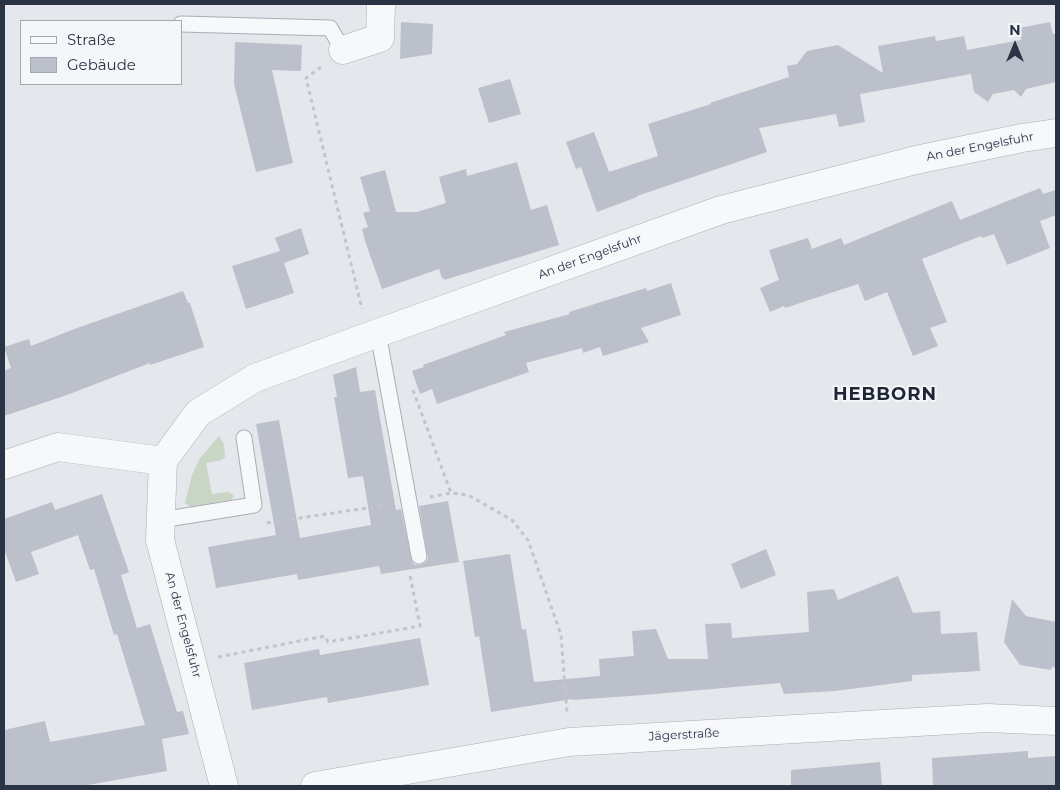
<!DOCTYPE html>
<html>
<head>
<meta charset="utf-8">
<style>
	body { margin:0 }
	#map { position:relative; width:1060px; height:790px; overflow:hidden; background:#e4e7ec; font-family:Montserrat,sans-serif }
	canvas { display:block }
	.frame { position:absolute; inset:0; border:5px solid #2b3445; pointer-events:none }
	.legend { position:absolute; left:20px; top:20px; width:162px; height:65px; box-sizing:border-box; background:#f4f6f9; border:1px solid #a4a8b1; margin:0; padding:6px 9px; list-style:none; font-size:15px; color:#2b3445 }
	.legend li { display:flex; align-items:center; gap:10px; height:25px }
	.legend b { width:25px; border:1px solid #a4a8b1 }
	.north { position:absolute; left:990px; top:20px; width:50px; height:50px; -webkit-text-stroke:4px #f4f6f9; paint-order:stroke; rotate:0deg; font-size:14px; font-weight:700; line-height:20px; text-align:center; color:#2b3445 }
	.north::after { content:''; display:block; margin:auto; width:18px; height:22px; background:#2b3445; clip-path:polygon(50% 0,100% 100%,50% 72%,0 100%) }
</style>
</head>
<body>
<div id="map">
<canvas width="1060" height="790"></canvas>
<div class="frame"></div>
<ul class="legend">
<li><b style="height:6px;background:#f7f8fa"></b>Straße</li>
<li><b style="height:14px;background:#bbc0ca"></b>Gebäude</li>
</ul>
<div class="north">N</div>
</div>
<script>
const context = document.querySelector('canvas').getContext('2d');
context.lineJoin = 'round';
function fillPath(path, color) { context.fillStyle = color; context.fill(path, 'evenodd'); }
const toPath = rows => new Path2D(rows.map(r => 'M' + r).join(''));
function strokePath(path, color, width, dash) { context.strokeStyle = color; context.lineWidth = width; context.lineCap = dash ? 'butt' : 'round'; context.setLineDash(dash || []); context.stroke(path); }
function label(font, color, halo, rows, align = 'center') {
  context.font = font + ' Montserrat,sans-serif'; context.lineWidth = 4; context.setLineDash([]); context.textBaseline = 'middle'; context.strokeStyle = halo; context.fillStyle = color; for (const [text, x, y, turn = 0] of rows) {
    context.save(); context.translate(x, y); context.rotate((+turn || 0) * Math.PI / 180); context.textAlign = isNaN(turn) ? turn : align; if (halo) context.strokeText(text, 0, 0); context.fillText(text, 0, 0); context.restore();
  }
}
fillPath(toPath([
	[219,436,224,444,225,457,222,460,206,463,212,494,229,492,234,496,231,500,190,507,185,503,192,475,200,458]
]), '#c9d6c5');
fillPath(toPath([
	[401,22,433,24,432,54,400,59],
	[1050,22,1053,34,1056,34,1056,82,1026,89,1021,97,1014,90,993,94,988,102,974,92,971,74,860,94,865,122,839,127,836,114,759,128,767,152,637,196,637,197,597,212,581,167,576,169,566,142,594,132,609,172,658,156,648,124,711,104,710,103,789,77,787,66,797,64,807,51,838,45,883,73,878,46,935,36,936,41,964,36,967,50,1021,40,1019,28],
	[235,42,302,45,301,71,272,70,293,163,256,172,234,84],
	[510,79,521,114,489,123,478,88],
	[517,162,531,210,547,205,559,245,444,280,444,278,442,278,439,269,382,289,366,244,362,229,368,227,363,213,370,211,360,177,385,170,396,212,417,212,446,203,439,177,466,169,467,176],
	[1040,188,1043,194,1056,190,1056,215,1040,221,1050,248,1007,265,994,234,982,238,981,236,922,259,947,322,930,328,938,346,913,356,887,292,865,301,858,284,785,308,784,306,770,312,760,288,779,280,769,250,808,238,812,249,841,238,844,245,952,201,960,220],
	[301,228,309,254,284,263,294,293,246,309,232,266,280,251,275,238],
	[671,283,681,315,641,328,649,342,603,356,600,347,583,353,582,348,526,363,529,372,437,404,432,389,420,394,412,371,424,367,423,365,506,335,504,332,570,314,569,312,646,288,647,291],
	[183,291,188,303,190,303,204,347,150,365,150,363,67,395,4,416,4,371,11,368,4,347,29,339,31,346,77,328],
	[356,367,360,392,375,390,396,510,401,509,412,562,415,565,420,565,425,563,428,559,419,506,448,501,459,562,381,574,379,566,298,580,297,574,216,588,208,547,276,535,256,424,279,420,300,538,371,525,363,476,348,478,334,397,337,397,333,375],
	[102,494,129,572,121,575,137,628,131,630,150,624,177,712,183,711,189,734,162,739,167,771,82,786,4,786,4,730,45,721,50,742,145,725,117,634,114,635,94,569,90,570,78,535,31,552,39,574,16,582,4,549,4,519,52,502,55,510],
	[766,549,776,575,741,589,731,564],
	[510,554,522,630,526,629,534,682,600,676,599,659,634,656,632,631,656,629,668,659,708,659,705,624,731,623,732,638,809,632,807,592,834,589,838,600,898,576,913,613,940,611,941,634,977,632,980,671,912,675,912,681,835,691,784,694,780,683,644,695,572,700,572,699,491,712,479,636,475,637,463,561],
	[1012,599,1026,616,1056,622,1056,668,1052,667,1051,670,1020,665,1004,642],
	[420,638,429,685,328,703,327,697,252,710,244,663,319,649,320,655],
	[1028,751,1028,758,1056,756,1056,786,933,786,932,758],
	[880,762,882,786,791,786,791,770]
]), '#bbc0ca');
const lane = toPath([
	[181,24,330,28,343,50],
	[378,333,419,556],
	[161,520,254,505,244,438]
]);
const street = toPath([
	[343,50,380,38,381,4],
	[163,461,160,540,224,786],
	[4,465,58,447,163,461,198,413,255,378,378,333,721,210,916,160,1022,138,1056,133],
	[315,786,569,742,987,718,1056,721]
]);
strokePath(lane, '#a9aeb7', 17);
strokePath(street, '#a9aeb7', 29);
strokePath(toPath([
	[321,67,306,78,362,309],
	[413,390,451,493],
	[430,497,451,493,468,495,512,520,528,540,561,635,567,713],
	[267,523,387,505],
	[218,657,325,636,328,642,420,626,410,575]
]), '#c2c5cb', 3, [4, 4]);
strokePath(lane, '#f7f8fa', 15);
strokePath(street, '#f7f8fa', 28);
label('12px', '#2b3445', '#f4f6f9', [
	["An der Engelsfuhr",980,147,-11],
	["An der Engelsfuhr",590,257,-20],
	["An der Engelsfuhr",183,625,75],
	["Jägerstraße",684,735,-3]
]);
context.letterSpacing = '1px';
label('bold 18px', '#1d2536', '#f4f6f9', [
	["HEBBORN",885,395]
]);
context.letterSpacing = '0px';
</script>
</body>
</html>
